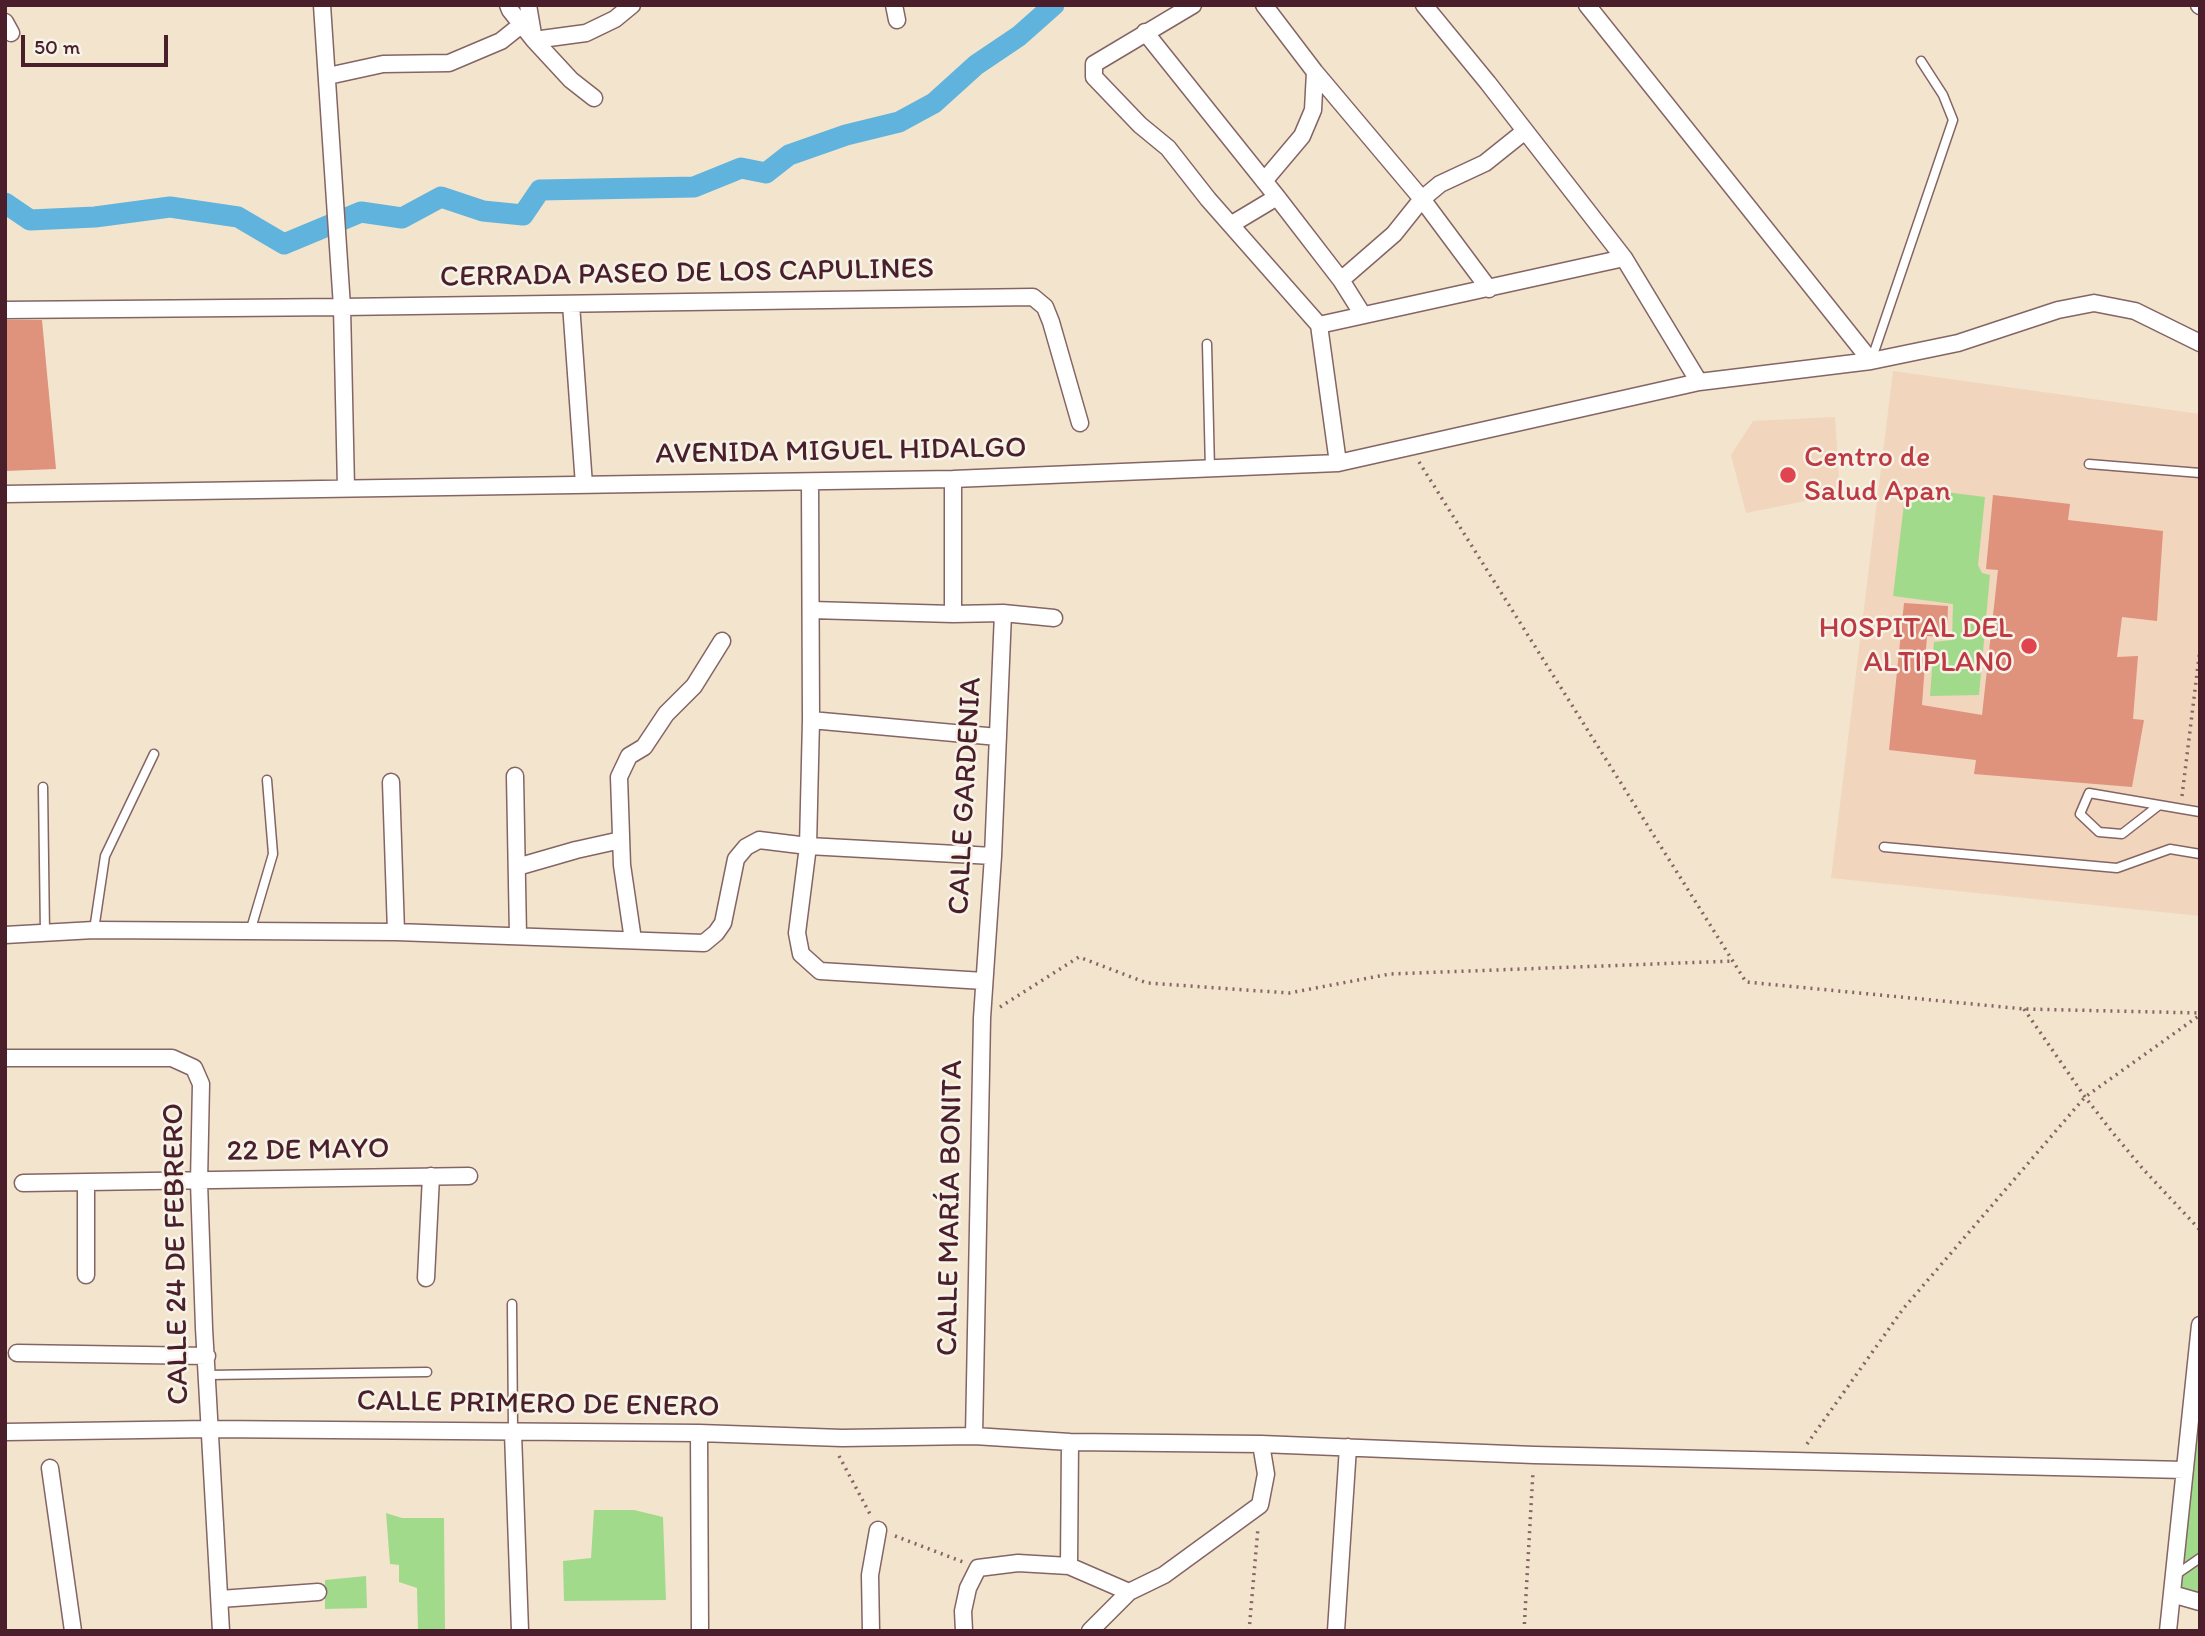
<!DOCTYPE html>
<html>
<head>
<meta charset="utf-8">
<style>
	body { margin:0 }
	#map { position:relative; width:2205px; height:1636px; overflow:hidden; background:#f3e4cd; font-family:Itim,sans-serif }
	canvas { display:block }
	.frame { position:absolute; inset:0; border:7px solid #4a1f2b; pointer-events:none }
	.scale { position:absolute; left:21px; top:35px; width:147px; height:32px; box-sizing:border-box; border:4px solid #4a1f2b; border-top:0; padding-left:9px; font-size:21px; line-height:24px; white-space:nowrap; color:#4a1f2b; -webkit-text-stroke:5px #f7f3e8; paint-order:stroke }
</style>
</head>
<body>
<div id="map">
<canvas width="2205" height="1636"></canvas>
<div class="frame"></div>
<div class="scale">50 m</div>
</div>
<script>
const context = document.querySelector('canvas').getContext('2d');
context.lineJoin = 'round';
function fillPath(path, color) { context.fillStyle = color; context.fill(path, 'evenodd'); }
const toPath = rows => new Path2D(rows.map(r => 'M' + r).join(''));
function strokePath(path, color, width, dash) { context.strokeStyle = color; context.lineWidth = width; context.lineCap = dash ? 'butt' : 'round'; context.setLineDash(dash || []); context.stroke(path); }
function label(font, color, halo, rows, align = 'center') {
  context.font = font + ' Itim,sans-serif'; context.lineWidth = 5; context.setLineDash([]); context.textBaseline = 'middle'; context.strokeStyle = halo; context.fillStyle = color; for (const [text, x, y, turn = 0] of rows) {
    context.save(); context.translate(x, y); context.rotate((+turn || 0) * Math.PI / 180); context.textAlign = isNaN(turn) ? turn : align; if (halo) context.strokeText(text, 0, 0); context.fillText(text, 0, 0); context.restore();
  }
}
fillPath(toPath([
	[1893,371,2200,414,2200,916,1831,878],
	[1835,417,1840,494,1746,513,1731,455,1753,421]
]), '#f1d5bd');
fillPath(toPath([
	[1906,487,1985,497,1978,565,1982,573,1990,575,1979,695,1930,696,1934,642,1952,640,1953,604,1893,596],
	[2200,1366,2200,1599,2176,1592],
	[594,1510,634,1510,663,1517,666,1600,564,1601,563,1561,591,1558],
	[386,1513,402,1518,444,1518,445,1631,418,1631,417,1588,399,1582,399,1565,390,1564],
	[366,1576,367,1608,325,1609,325,1580]
]), '#a2da8c');
strokePath(toPath([
	[5,203,30,220,95,217,170,207,238,217,284,244,361,212,402,218,441,197,483,211,523,215,540,190,694,187,741,168,766,173,789,155,846,135,899,122,934,103,976,65,1019,36,1054,5]
]), '#60b3dc', 21);
fillPath(toPath([
	[5,320,42,320,56,469,5,471],
	[1993,495,2070,504,2068,520,2163,531,2157,621,2122,617,2117,657,2138,656,2133,719,2144,720,2132,787,1974,774,1976,760,1889,750,1904,603,1948,606,1947,637,1927,636,1922,705,1982,715,1998,570,1986,569]
]), '#df927c');
const lane = toPath([
	[1207,344,1210,470],
	[1871,361,1953,120,1943,95,1921,61],
	[2089,464,2200,473],
	[43,787,45,934],
	[2158,806,2122,834,2099,832,2080,814,2089,793,2200,812],
	[1884,847,2117,868,2170,849,2200,854],
	[94,930,105,856,154,754],
	[250,932,273,854,267,780],
	[512,1304,513,1433],
	[207,1375,427,1372],
	[2174,1576,2200,1558]
]);
const street = toPath([
	[322,5,342,307,346,488],
	[508,5,510,10,534,40,571,80,594,98],
	[528,5,534,40,586,33,615,19,632,5],
	[894,5,897,20],
	[1193,5,1094,64,1094,77,1140,125,1168,148,1208,199,1319,325,1338,463],
	[1264,5,1315,72,1422,199,1489,289],
	[1424,5,1488,83,1624,258,1699,382],
	[1587,5,1871,361],
	[2199,5,2200,6],
	[5,22,11,33],
	[1145,32,1277,197,1341,280,1363,315],
	[328,76,383,64,449,63,501,41,521,25],
	[1264,181,1302,136,1313,110,1315,72],
	[1232,224,1277,197],
	[1341,280,1394,234,1422,199,1440,184,1485,163,1525,131],
	[571,304,584,485],
	[5,310,342,307,1033,297,1045,307,1051,322,1080,423],
	[1319,325,1624,258],
	[953,479,953,614],
	[810,482,811,720,808,846,797,933,801,954,820,971,984,981],
	[5,494,953,479,1338,463,1699,382,1871,361,1958,343,2058,310,2094,303,2135,311,2200,343],
	[811,610,953,614,1003,613,1054,618],
	[811,720,998,737],
	[515,776,518,936],
	[391,782,396,932],
	[517,867,576,850,621,840],
	[5,935,94,930,396,932,704,943,716,933,723,923,736,859,746,847,759,840,808,846,993,856],
	[633,940,622,865,619,777,629,756,644,747,666,714,694,686,722,641],
	[5,1058,172,1058,194,1068,201,1084,199,1182,204,1328,221,1631],
	[23,1183,469,1176],
	[86,1183,86,1275],
	[426,1278,431,1176],
	[17,1353,207,1356],
	[5,1432,210,1429,699,1433,842,1438,974,1436,1070,1442,1261,1444,1534,1455,2185,1470],
	[513,1433,520,1631],
	[699,1433,700,1631],
	[974,1436,982,1018,993,856,1003,613],
	[50,1468,73,1631],
	[1069,1566,1070,1442],
	[2172,1594,2200,1602],
	[220,1599,318,1592],
	[871,1631,870,1575,878,1530],
	[964,1631,963,1611,968,1588,978,1568,1018,1563,1069,1566,1129,1592],
	[1090,1631,1129,1592,1164,1575,1260,1505,1266,1474,1261,1444],
	[1336,1631,1348,1447],
	[2168,1631,2200,1325]
]);
strokePath(lane, '#856464', 11);
strokePath(street, '#856464', 19);
strokePath(toPath([
	[1419,462,1746,982,2024,1009,2200,1013],
	[2182,796,2200,649],
	[1000,1007,1079,957,1147,983,1289,993,1390,974,1733,961],
	[2024,1009,2085,1097,2113,1133,2143,1169,2200,1230],
	[1807,1444,1903,1309,2085,1097,2200,1015],
	[839,1456,870,1514],
	[895,1536,963,1562],
	[1249,1631,1258,1528],
	[1524,1631,1533,1471]
]), '#856464', 3.5, [2, 5]);
strokePath(lane, '#fff', 8);
strokePath(street, '#fff', 16);
for (const [x, y, r, color] of [
	[1788,475,9,"#e0444e"],
	[2029,646,9,"#e0444e"]
]) { const dot = new Path2D(); dot.arc(x, y, r, 0, 2 * Math.PI); context.fillStyle = color; context.fill(dot); strokePath(dot, '#f7f3e8', 2.5); }
label('30px', '#4a1f2b', '#f7f3e8', [
	["CERRADA PASEO DE LOS CAPULINES",687,274,-1],
	["AVENIDA MIGUEL HIDALGO",841,452,-1],
	["CALLE GARDENIA",966,796,-87],
	["22 DE MAYO",308,1151,-1],
	["CALLE MARÍA BONITA",951,1208,-89],
	["CALLE 24 DE FEBRERO",177,1254,-91],
	["CALLE PRIMERO DE ENERO",538,1405,1]
]);
label('30px', '#be3a42', '#f7f3e8', [
	["Centro de",1804,458],
	["Salud Apan",1804,492],
	["H0SPITAL DEL",2013,629,"right"],
	["ALTIPLAN0",2013,663,"right"]
], 'left');
</script>
</body>
</html>
